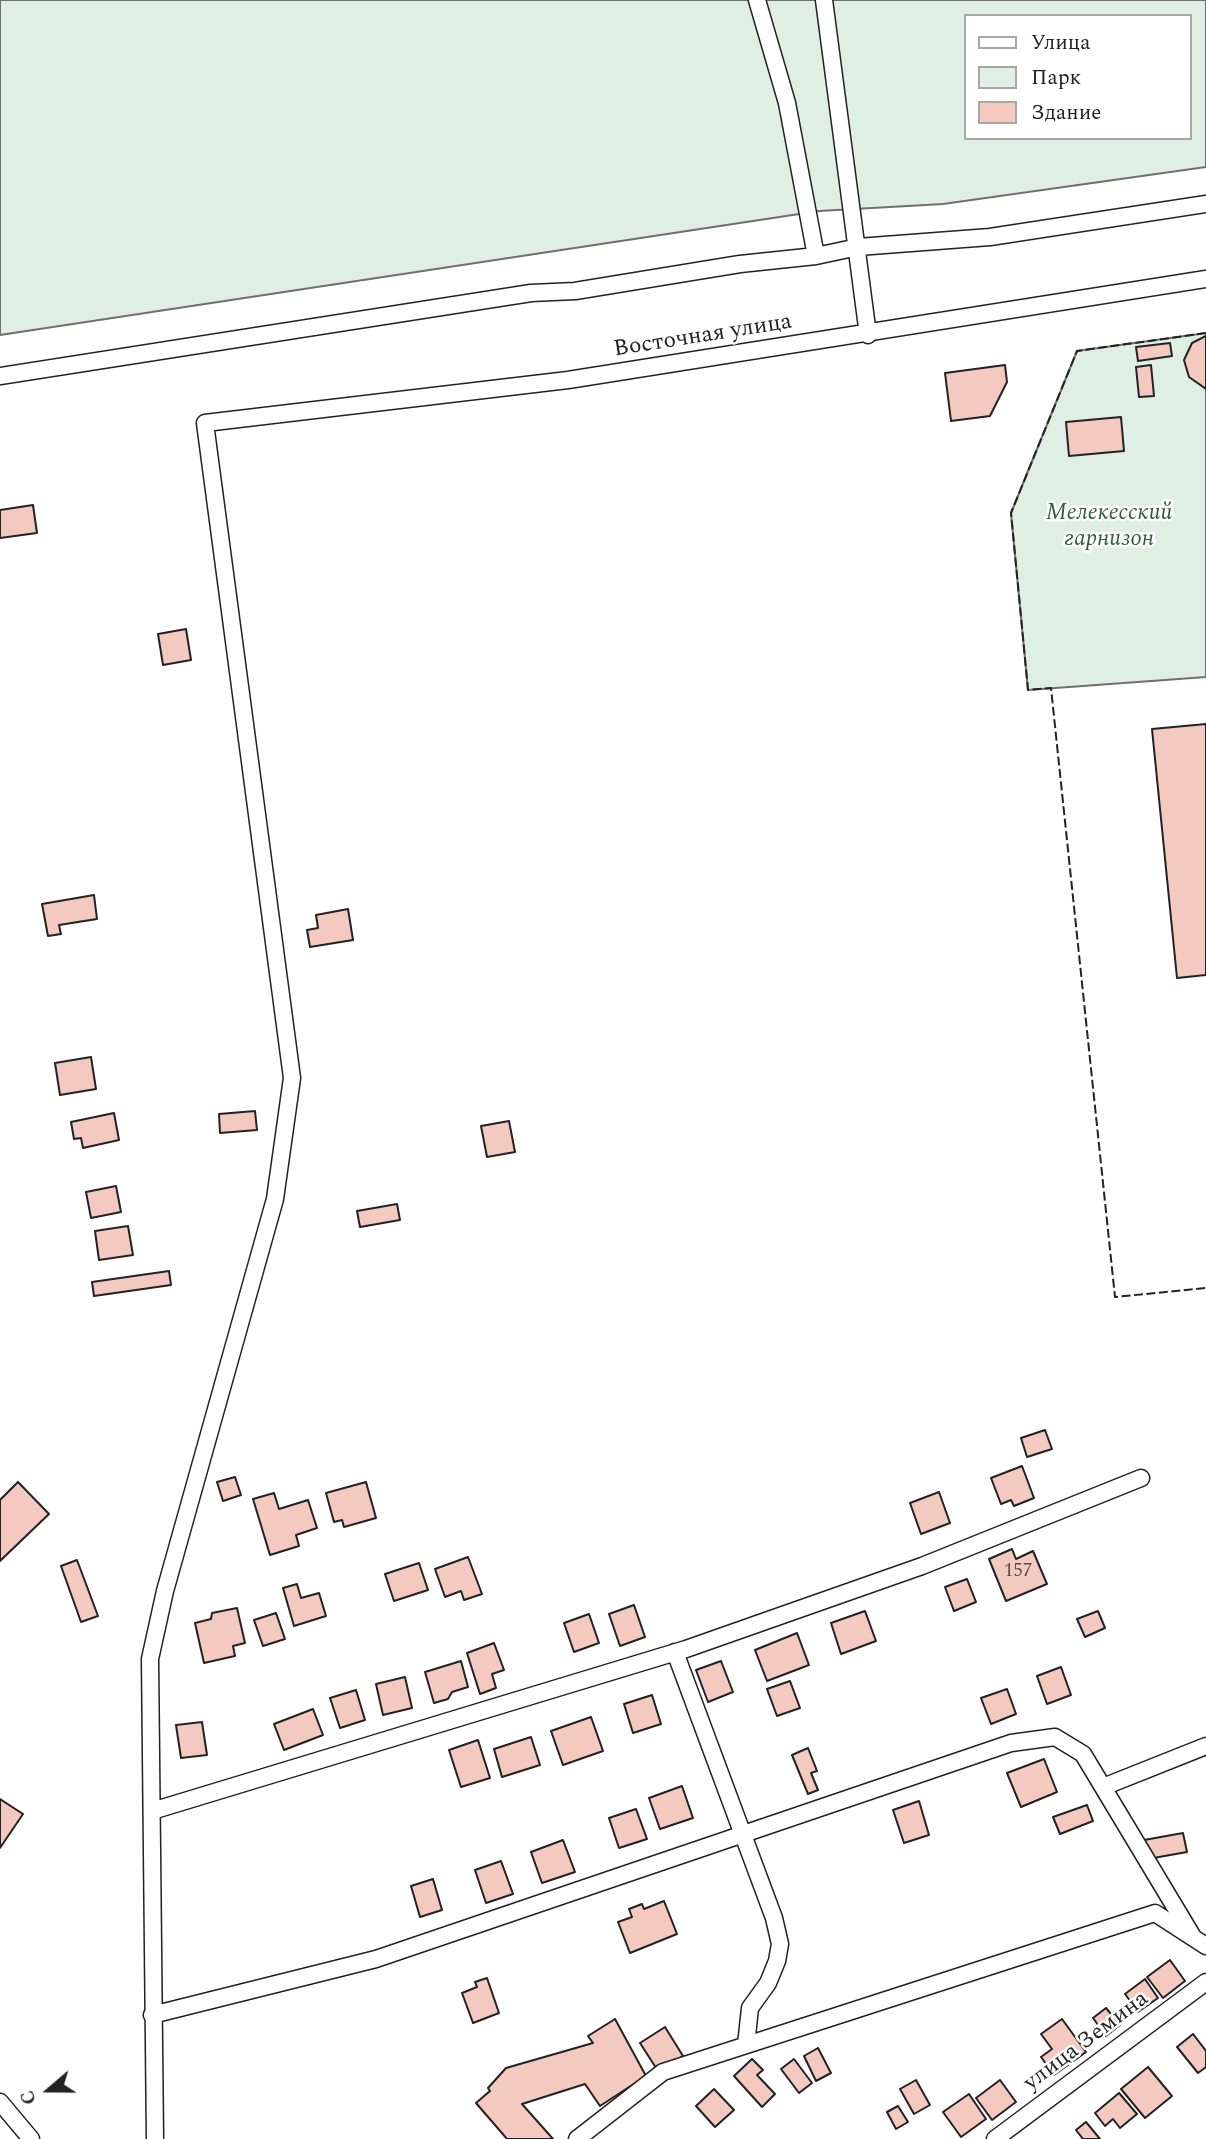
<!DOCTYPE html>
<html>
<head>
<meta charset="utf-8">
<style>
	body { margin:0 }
	#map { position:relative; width:1206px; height:2139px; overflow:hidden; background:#fff; font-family:Spectral,serif }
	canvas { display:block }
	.legend { position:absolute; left:964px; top:14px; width:228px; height:126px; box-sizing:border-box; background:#fff; border:2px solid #a7a7a7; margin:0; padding:9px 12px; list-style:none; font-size:21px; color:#222 }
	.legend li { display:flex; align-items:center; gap:14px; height:35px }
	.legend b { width:35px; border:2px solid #a7a7a7 }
	.north { position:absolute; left:14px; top:2055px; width:70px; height:70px; -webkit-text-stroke:5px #fff; paint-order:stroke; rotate:250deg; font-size:19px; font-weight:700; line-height:28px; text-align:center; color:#222 }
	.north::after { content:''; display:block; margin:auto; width:24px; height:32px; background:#222; clip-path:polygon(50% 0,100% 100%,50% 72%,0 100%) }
</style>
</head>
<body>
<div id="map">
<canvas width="1206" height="2139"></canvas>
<ul class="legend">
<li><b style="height:9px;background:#fff"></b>Улица</li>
<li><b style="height:19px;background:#e0efe3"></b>Парк</li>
<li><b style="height:19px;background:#f3c9c0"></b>Здание</li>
</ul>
<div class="north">С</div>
</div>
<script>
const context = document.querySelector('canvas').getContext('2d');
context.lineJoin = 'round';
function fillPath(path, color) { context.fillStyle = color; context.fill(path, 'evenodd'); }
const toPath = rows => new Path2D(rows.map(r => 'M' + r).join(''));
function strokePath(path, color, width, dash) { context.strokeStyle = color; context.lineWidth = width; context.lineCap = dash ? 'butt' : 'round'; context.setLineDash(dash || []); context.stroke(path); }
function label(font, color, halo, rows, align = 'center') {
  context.font = font + ' Spectral,serif'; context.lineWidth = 5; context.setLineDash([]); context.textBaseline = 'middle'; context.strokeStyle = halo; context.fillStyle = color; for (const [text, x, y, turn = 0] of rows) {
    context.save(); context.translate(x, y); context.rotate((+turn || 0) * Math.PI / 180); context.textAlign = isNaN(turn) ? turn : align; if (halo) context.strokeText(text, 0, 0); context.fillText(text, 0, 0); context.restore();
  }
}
const green = toPath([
	[0,0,1206,0,1206,167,943,204,819,211,0,335,0,0],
	[966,16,1190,16,1190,138,966,138,966,16],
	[1206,333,1206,677,1028,690,1011,513,1077,351,1206,333]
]);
fillPath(green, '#e0efe3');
strokePath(green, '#6f6f6f', 2);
const building = toPath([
	[1206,336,1206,389,1189,377,1184,360,1192,343,1206,336],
	[1170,343,1172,356,1138,361,1136,347,1170,343],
	[1005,365,1007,382,990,416,951,421,945,373,1005,365],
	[1151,365,1154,396,1139,397,1136,367,1151,365],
	[1121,417,1124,451,1069,456,1066,422,1121,417],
	[33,505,37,533,0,538,0,510,33,505],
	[186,629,191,660,163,665,158,634,186,629],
	[1206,724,1206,975,1177,978,1152,729,1206,724],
	[94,895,97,919,59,925,61,934,48,936,42,904,94,895],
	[348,909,353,940,310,947,307,930,318,928,316,915,348,909],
	[91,1057,96,1089,60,1095,55,1063,91,1057],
	[255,1111,257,1130,220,1133,219,1114,255,1111],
	[114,1113,119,1140,83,1148,81,1138,74,1139,71,1122,114,1113],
	[509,1121,515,1152,487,1157,481,1126,509,1121],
	[116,1186,121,1212,91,1218,86,1192,116,1186],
	[397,1204,400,1220,360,1227,357,1211,397,1204],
	[128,1226,133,1255,99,1260,95,1231,128,1226],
	[169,1271,171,1285,94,1296,92,1282,169,1271],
	[1045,1430,1052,1449,1027,1457,1021,1438,1045,1430],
	[1022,1466,1034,1498,1014,1506,1011,1500,1001,1504,991,1478,1022,1466],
	[235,1477,241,1495,223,1501,217,1482,235,1477],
	[18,1482,49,1514,0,1561,0,1500,18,1482],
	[366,1482,376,1518,344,1527,342,1520,334,1522,326,1493,366,1482],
	[939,1492,950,1523,921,1534,910,1503,939,1492],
	[274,1493,279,1509,308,1500,317,1528,296,1535,299,1546,270,1555,253,1499,274,1493],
	[1012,1549,1016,1559,1033,1551,1047,1584,1006,1601,989,1559,1012,1549],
	[468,1557,482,1594,464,1600,461,1591,445,1597,435,1569,468,1557],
	[77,1560,98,1616,81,1622,61,1566,77,1560],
	[419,1563,428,1590,394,1601,385,1574,419,1563],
	[967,1579,976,1602,954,1611,945,1587,967,1579],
	[297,1584,301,1598,319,1593,326,1616,294,1626,283,1588,297,1584],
	[634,1605,645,1637,620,1646,609,1614,634,1605],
	[237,1608,245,1643,233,1646,235,1656,204,1663,195,1623,211,1619,212,1613,237,1608],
	[865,1611,876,1641,841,1654,831,1623,865,1611],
	[1098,1611,1105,1628,1085,1637,1077,1619,1098,1611],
	[276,1613,285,1639,263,1646,254,1620,276,1613],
	[589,1614,599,1643,574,1652,564,1623,589,1614],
	[797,1633,809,1665,767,1681,755,1650,797,1633],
	[494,1643,504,1670,492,1674,496,1688,480,1694,467,1653,494,1643],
	[461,1661,468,1687,452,1692,448,1699,434,1703,425,1672,461,1661],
	[721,1661,733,1692,708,1702,696,1670,721,1661],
	[1061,1667,1071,1695,1047,1704,1037,1676,1061,1667],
	[405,1677,412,1708,383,1715,376,1684,405,1677],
	[790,1681,800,1708,777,1716,767,1689,790,1681],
	[1007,1689,1016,1714,991,1724,981,1698,1007,1689],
	[356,1690,365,1720,340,1728,330,1698,356,1690],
	[652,1695,661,1724,633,1733,624,1704,652,1695],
	[313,1709,323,1735,284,1750,274,1724,313,1709],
	[591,1717,603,1751,563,1765,551,1731,591,1717],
	[202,1722,207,1755,181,1758,176,1725,202,1722],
	[531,1737,540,1765,502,1777,494,1749,531,1737],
	[478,1740,490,1778,461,1787,449,1750,478,1740],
	[808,1748,817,1771,811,1773,818,1790,808,1794,792,1755,808,1748],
	[1044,1759,1057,1792,1021,1807,1007,1773,1044,1759],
	[682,1786,693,1818,660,1829,649,1798,682,1786],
	[0,1799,23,1814,0,1848,0,1799],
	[919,1801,929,1835,904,1843,893,1810,919,1801],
	[1087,1805,1093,1821,1060,1834,1053,1817,1087,1805],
	[636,1809,647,1839,619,1848,609,1818,636,1809],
	[1183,1833,1187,1852,1148,1859,1144,1840,1183,1833],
	[563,1840,575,1872,542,1883,531,1852,563,1840],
	[501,1861,513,1894,486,1903,475,1870,501,1861],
	[433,1879,442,1910,420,1917,411,1886,433,1879],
	[664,1901,677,1934,630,1953,618,1922,632,1917,629,1909,642,1904,644,1909,664,1901],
	[1170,1960,1185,1981,1163,1998,1147,1977,1170,1960],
	[487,1978,499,2013,473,2023,462,1993,477,1987,475,1982,487,1978],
	[1145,1979,1158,1998,1138,2012,1125,1994,1145,1979],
	[1106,2008,1120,2025,1106,2036,1093,2018,1106,2008],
	[615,2019,646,2076,600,2106,585,2084,522,2104,553,2139,507,2139,476,2103,490,2091,488,2088,506,2068,593,2043,588,2036,615,2019],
	[1062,2019,1086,2052,1054,2075,1041,2057,1052,2049,1041,2034,1062,2019],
	[665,2027,683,2056,658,2071,640,2043,665,2027],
	[1193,2034,1206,2051,1206,2067,1198,2073,1177,2047,1193,2034],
	[818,2048,831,2073,816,2081,804,2056,818,2048],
	[752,2059,763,2070,757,2075,775,2094,762,2107,734,2076,752,2059],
	[794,2059,812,2083,799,2093,781,2069,794,2059],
	[1148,2067,1172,2096,1145,2118,1121,2089,1148,2067],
	[916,2080,930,2105,914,2114,900,2089,916,2080],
	[1000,2080,1016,2102,992,2120,976,2098,1000,2080],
	[714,2089,734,2110,715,2127,696,2106,714,2089],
	[1119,2093,1137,2114,1120,2128,1113,2119,1105,2126,1095,2113,1119,2093],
	[969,2094,986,2119,961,2137,943,2112,969,2094],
	[898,2106,908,2122,896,2129,887,2112,898,2106],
	[1086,2122,1100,2139,1083,2139,1076,2130,1086,2122]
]);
fillPath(building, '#f3c9c0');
strokePath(building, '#222', 2);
const minor = toPath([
	[757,0,787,103,816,256],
	[824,0,868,335],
	[0,376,531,293,575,291,740,264,816,256,858,247,990,237,1206,204],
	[675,1652,774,1918,780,1944,777,1961,768,1983,750,2008,746,2045],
	[1103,1787,1206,1746],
	[152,1811,686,1649,922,1566,1141,1478],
	[152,2015,376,1959,1011,1743,1055,1737,1083,1754,1193,1937],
	[0,2102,31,2139],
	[155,2139,150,1659,165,1591,275,1199,292,1078,205,423,568,380,1206,279],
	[577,2139,663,2072,1155,1913,1206,1946],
	[995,2139,1206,1982]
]);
strokePath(minor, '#222', 19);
strokePath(minor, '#fff', 16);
strokePath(toPath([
	[1206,333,1077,351,1011,513,1028,690,1051,688,1115,1297,1206,1288]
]), '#222', 2, [9, 3.5]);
label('19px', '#564c4a', null, [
	["157",1018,1572]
]);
label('23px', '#222', '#fff', [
	["Восточная улица",703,337,-9],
	["улица Земина",1087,2042,-37]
]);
label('italic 23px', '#2f5e38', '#fff', [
	["Мелекесский",1109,514],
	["гарнизон",1109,540]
]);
</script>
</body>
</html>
